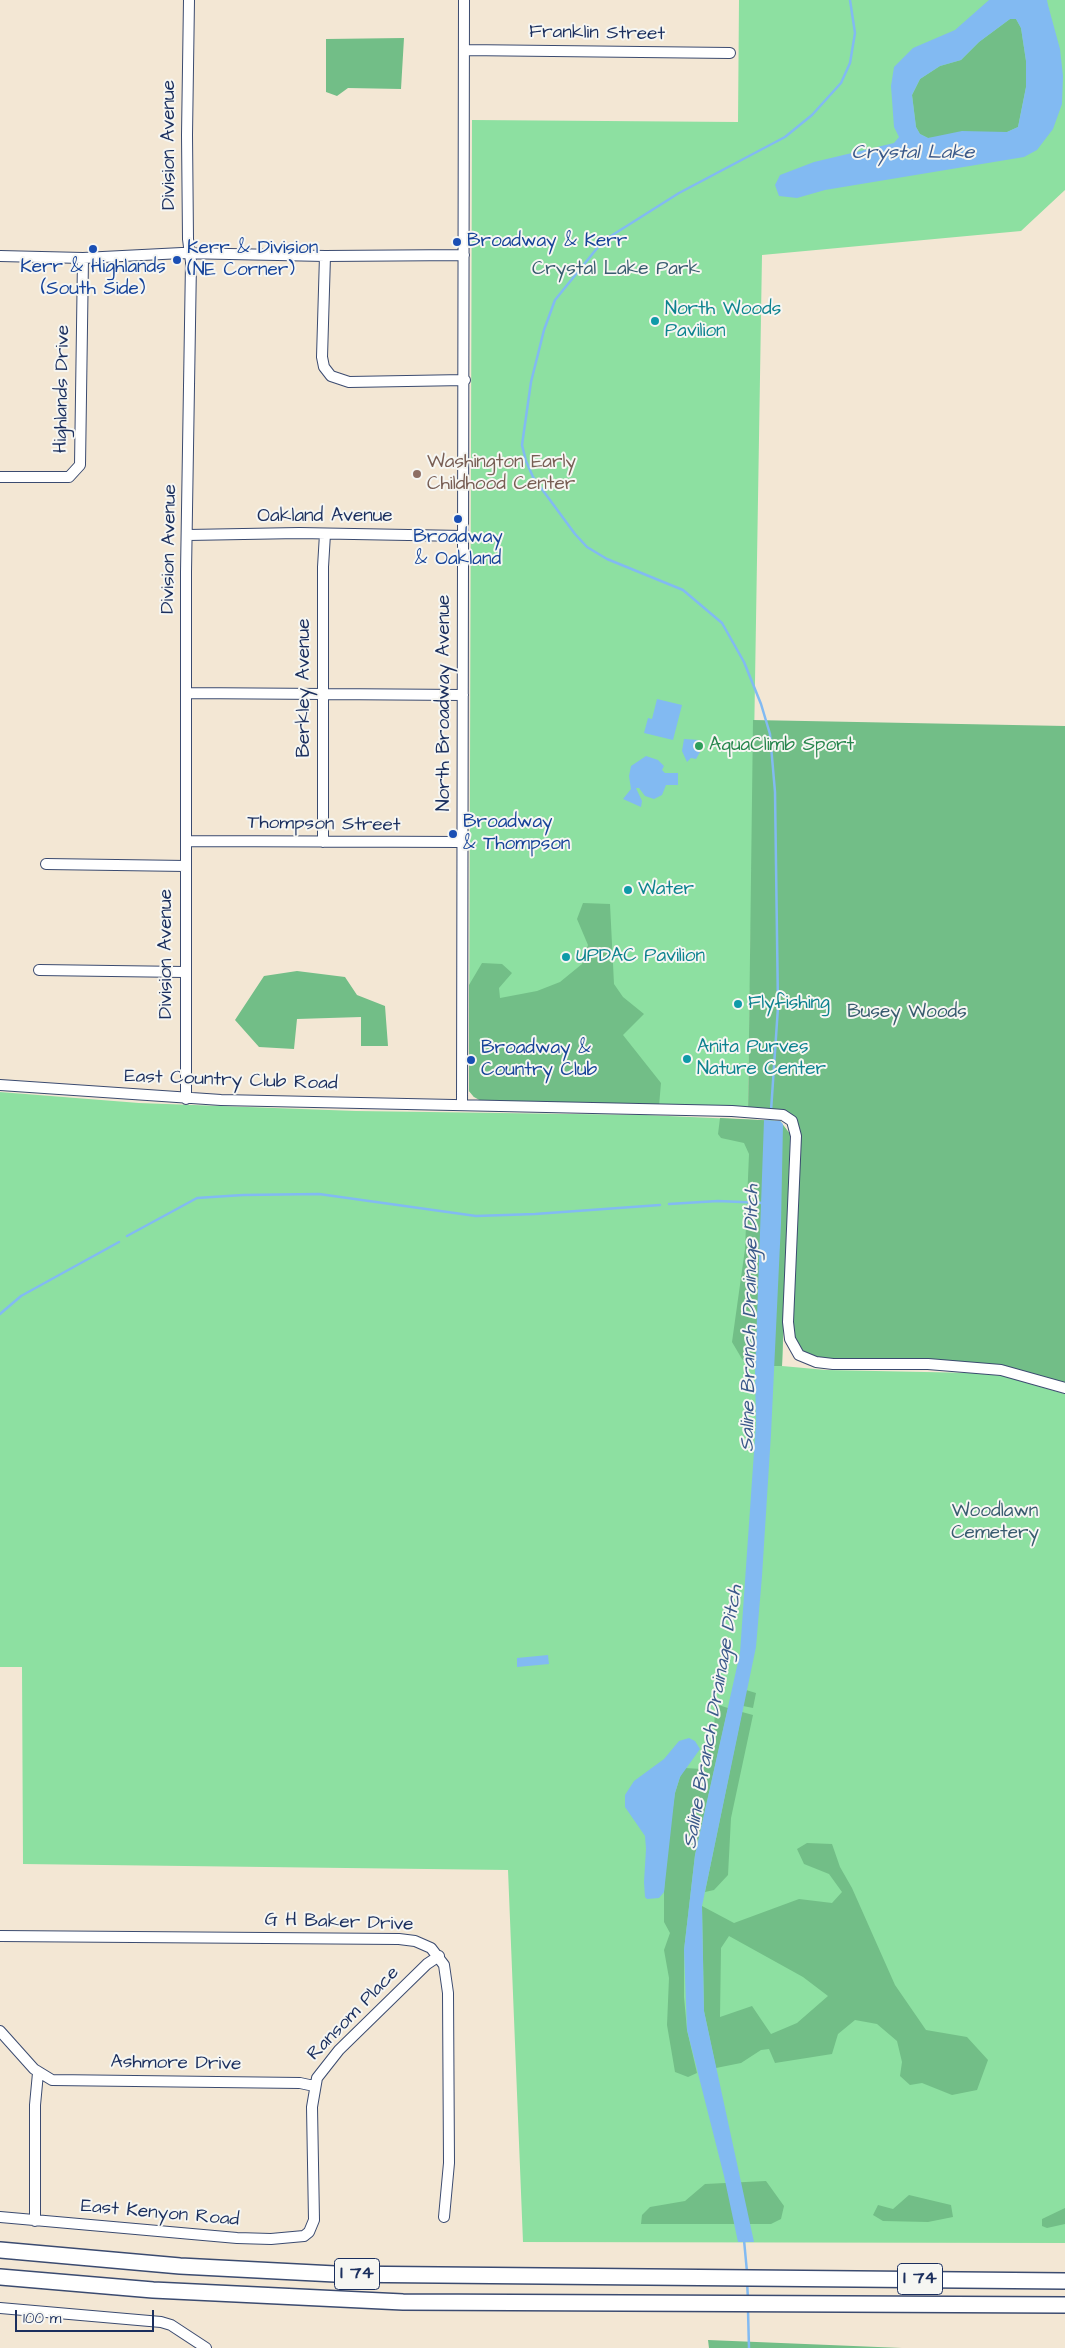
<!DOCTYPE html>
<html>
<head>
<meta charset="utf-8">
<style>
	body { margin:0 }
	#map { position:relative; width:1065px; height:2348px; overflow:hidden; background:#f3e7d4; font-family:"Architects Daughter",sans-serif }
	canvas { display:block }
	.scale { position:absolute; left:15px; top:2310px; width:139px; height:22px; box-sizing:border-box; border:2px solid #1b2f5e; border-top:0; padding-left:6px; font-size:15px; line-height:18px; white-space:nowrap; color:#1b2f5e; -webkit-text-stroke:4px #f6f6f2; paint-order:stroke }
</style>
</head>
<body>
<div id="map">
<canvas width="1065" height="2348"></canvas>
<div class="scale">100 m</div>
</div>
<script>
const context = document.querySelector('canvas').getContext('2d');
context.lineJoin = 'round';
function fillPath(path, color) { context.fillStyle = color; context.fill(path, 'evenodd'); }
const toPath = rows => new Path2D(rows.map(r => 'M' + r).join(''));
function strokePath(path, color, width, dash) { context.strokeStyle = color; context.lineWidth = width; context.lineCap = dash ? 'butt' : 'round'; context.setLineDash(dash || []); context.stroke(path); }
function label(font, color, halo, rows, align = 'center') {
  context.font = font + ' "Architects Daughter",sans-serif'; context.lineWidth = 4; context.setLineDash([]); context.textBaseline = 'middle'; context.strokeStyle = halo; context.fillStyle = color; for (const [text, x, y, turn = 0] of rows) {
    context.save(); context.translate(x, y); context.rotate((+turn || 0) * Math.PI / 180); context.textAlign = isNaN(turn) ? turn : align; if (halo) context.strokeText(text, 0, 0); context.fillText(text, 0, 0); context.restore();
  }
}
fillPath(toPath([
	[739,0,1065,0,1065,190,1021,231,762,255,748,1108,474,1097,469,1091,472,120,738,122],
	[0,1092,139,1103,356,1111,646,1115,780,1121,790,1134,791,1153,782,1366,826,1370,974,1373,1003,1376,1065,1394,1065,2243,523,2242,508,1870,23,1864,22,1667,0,1667]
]), '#8de0a1');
fillPath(toPath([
	[1010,19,1016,19,1021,28,1026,61,1026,87,1018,127,1007,132,928,138,920,134,916,127,912,95,920,79,940,66,961,60,979,42],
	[404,38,401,89,348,88,337,96,326,92,326,39],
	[753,720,1065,726,1065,1388,1001,1370,807,1359,790,1339,792,1121,748,1112],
	[583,903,610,904,614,984,623,997,644,1014,623,1035,661,1083,659,1106,483,1102,474,1097,469,1091,469,985,482,963,502,964,512,973,499,988,500,998,537,991,560,982,582,964,588,945,577,919],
	[297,971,345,977,357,995,385,1006,388,1046,361,1046,361,1017,297,1019,294,1049,259,1047,235,1020,264,976],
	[720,1118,780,1121,790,1134,782,1366,752,1366,742,1359,732,1342,745,1249,749,1154,744,1143,721,1138,718,1134],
	[746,1690,756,1693,753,1708,743,1706],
	[715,1704,728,1708,695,1855,689,1907,684,1950,684,1997,687,2030,697,2073,688,2077,675,2072,667,2025,669,1978,664,1950,670,1933,664,1922,664,1892,667,1848,675,1793,680,1777,685,1768,702,1769,714,1738],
	[742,1712,753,1715,731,1818,728,1875,714,1890,705,1892],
	[807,1843,832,1844,840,1867,852,1888,895,1985,926,2030,967,2037,988,2060,977,2090,952,2095,922,2083,910,2085,900,2076,902,2062,897,2041,877,2024,855,2020,838,2034,832,2054,775,2063,769,2049,761,2050,741,2063,716,2068,704,2011,702,1906,734,1923,799,1899,832,1903,842,1892,829,1874,804,1864,797,1849],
	[729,1936,803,1977,828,1996,797,2023,771,2034,752,2006,720,2017,721,1948],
	[766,2181,784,2206,781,2219,771,2224,641,2224,642,2215,650,2207,685,2201,705,2184],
	[909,2195,951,2205,953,2217,928,2222,883,2221,873,2215,878,2205,893,2209],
	[1065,2208,1065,2224,1047,2228,1042,2226,1042,2219],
	[708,2340,902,2348,709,2348]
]), '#72be87');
fillPath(toPath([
	[989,0,1047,0,1048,5,1060,49,1063,76,1062,104,1053,129,1037,150,1024,157,825,190,797,198,779,196,775,185,780,175,814,162,894,143,899,137,894,127,891,86,894,67,913,48,955,30],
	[1010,19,1016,19,1021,28,1026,61,1026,87,1018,127,1007,132,962,131,928,138,920,134,916,127,912,95,920,79,940,66,961,60,979,42],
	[657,699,682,705,673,740,644,733,648,718,652,719],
	[684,739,699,740,700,752,696,759,691,758,687,762,682,751],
	[646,756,658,760,664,766,662,770,665,773,678,773,678,785,666,785,662,795,654,799,645,796,639,788,636,788,642,801,641,807,623,799,631,789,629,776,631,766],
	[764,1120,780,1121,783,1124,781,1223,771,1434,762,1576,756,1647,702,1906,704,2011,754,2242,738,2242,724,2176,687,2030,684,1950,695,1855,740,1653,756,1423,755,1373],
	[548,1655,549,1664,517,1667,517,1658],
	[689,1738,695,1741,700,1749,680,1777,675,1793,664,1892,659,1898,647,1899,645,1897,644,1882,646,1849,645,1836,625,1807,625,1795,634,1781,664,1759,679,1741]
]), '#82baf2');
strokePath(toPath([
	[771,1111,778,1007,775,792,770,734,761,704,744,662,722,623,683,590,607,559,587,547,575,534,533,477,526,461,522,445,531,382,544,330,555,300,603,241,679,193,785,137,812,115,841,83,850,63,855,33,850,0],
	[669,1204,718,1201,763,1203],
	[127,1236,197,1198,243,1195,319,1194,476,1216,535,1214,660,1205],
	[0,1314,21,1296,119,1242],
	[744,2240,747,2272],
	[747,2282,748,2299],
	[748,2310,749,2348]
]), '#82baf2', 2.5);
const minor = toPath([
	[464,50,730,53],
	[0,256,83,258,182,253,325,256,464,255],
	[325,256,322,357,324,367,331,376,349,382,465,380],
	[0,477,69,477,80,465,83,258],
	[188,535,299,533,463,536],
	[186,693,463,695],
	[186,841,462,842],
	[323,842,323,567,325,534],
	[46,864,186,866],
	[39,970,184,972],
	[0,1085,221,1100,732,1111,783,1115,792,1121,796,1136,788,1322,790,1339,799,1355,816,1362,833,1364,928,1364,1001,1370,1065,1388],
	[186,1099,186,572,191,262,188,239,187,135,189,0],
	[462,1105,464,0],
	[0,1936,399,1939,415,1941,431,1948,444,1965,448,1993,449,2163,444,2217],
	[0,2031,34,2069,52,2080,300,2083,314,2086],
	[0,2217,237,2238,271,2239,304,2236,309,2232,314,2220,312,2107,317,2078,339,2050,427,1964,439,1956],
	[35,2221,35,2105,38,2073],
	[0,2308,161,2322,171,2325,206,2348]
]);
const highway = toPath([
	[0,2250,180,2266,335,2274,1065,2281],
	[0,2277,153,2290,403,2302,1065,2305]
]);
strokePath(minor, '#3b4b70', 12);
strokePath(highway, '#3b4b70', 18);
strokePath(minor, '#fff', 10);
strokePath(highway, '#fff', 15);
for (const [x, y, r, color] of [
	[457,242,5,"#1a4fb4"],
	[93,249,5,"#1a4fb4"],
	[177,260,5,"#1a4fb4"],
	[655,321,5,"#0f9aa8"],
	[417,474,5,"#8d6e63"],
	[458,519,5,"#1a4fb4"],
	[699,746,5,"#2e9e5b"],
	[453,834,5,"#1a4fb4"],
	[628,890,5,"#0f9aa8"],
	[566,957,5,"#0f9aa8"],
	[738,1004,5,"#0f9aa8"],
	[687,1059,5,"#0f9aa8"],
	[471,1060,5,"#1a4fb4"]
]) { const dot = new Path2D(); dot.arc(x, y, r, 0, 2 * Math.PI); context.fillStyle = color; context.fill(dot); strokePath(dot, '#f6f6f2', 2); }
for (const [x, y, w] of [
	[357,2274,45],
	[920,2279,45]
]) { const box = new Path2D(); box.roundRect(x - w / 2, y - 15.5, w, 31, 4); context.fillStyle = '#f6f6f2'; context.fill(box); strokePath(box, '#1b2f5e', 1); }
label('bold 18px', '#1b2f5e', null, [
	["I 74",357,2274],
	["I 74",920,2279]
]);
label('19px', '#1b2f5e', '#f6f6f2', [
	["Franklin Street",597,34,1],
	["Division Avenue",170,145,-90],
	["Highlands Drive",63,389,-89],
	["Oakland Avenue",325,517],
	["Division Avenue",170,549,-89],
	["Berkley Avenue",305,688,-90],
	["North Broadway Avenue",445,703,-90],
	["Thompson Street",324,825,1],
	["Division Avenue",167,954,-90],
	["East Country Club Road",231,1081,2],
	["G H Baker Drive",339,1923,2],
	["Ransom Place",354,2014,-46],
	["Ashmore Drive",176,2064,1],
	["East Kenyon Road",160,2214,5]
]);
label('19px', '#164399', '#f6f6f2', [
	["Broadway & Kerr",467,242],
	["Kerr & Division",187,249],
	["(NE Corner)",187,271],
	["Kerr & Highlands",93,268,"center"],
	["(South Side)",93,290,"center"],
	["Broadway",458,538,"center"],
	["& Oakland",458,560,"center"],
	["Broadway",463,823],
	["& Thompson",463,845],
	["Broadway &",481,1049],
	["Country Club",481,1071]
], 'left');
label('19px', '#385b6f', '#f6f6f2', [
	["Crystal Lake Park",616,270],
	["Busey Woods",907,1013],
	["Woodlawn",995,1512],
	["Cemetery",995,1534]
]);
label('19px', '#0d838f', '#f6f6f2', [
	["North Woods",665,310],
	["Pavilion",665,332],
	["Water",638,890],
	["UPDAC Pavilion",576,957],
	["Flyfishing",748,1004],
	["Anita Purves",697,1048],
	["Nature Center",697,1070]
], 'left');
label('19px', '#785e54', '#f6f6f2', [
	["Washington Early",427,463],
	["Childhood Center",427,485]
], 'left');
label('19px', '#27864d', '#f6f6f2', [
	["AquaClimb Sport",709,746]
], 'left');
label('italic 20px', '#3a598a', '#f6f6f2', [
	["Crystal Lake",913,154],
	["Saline Branch Drainage Ditch",751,1318,-89],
	["Saline Branch Drainage Ditch",714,1717,-80]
]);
</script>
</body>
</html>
